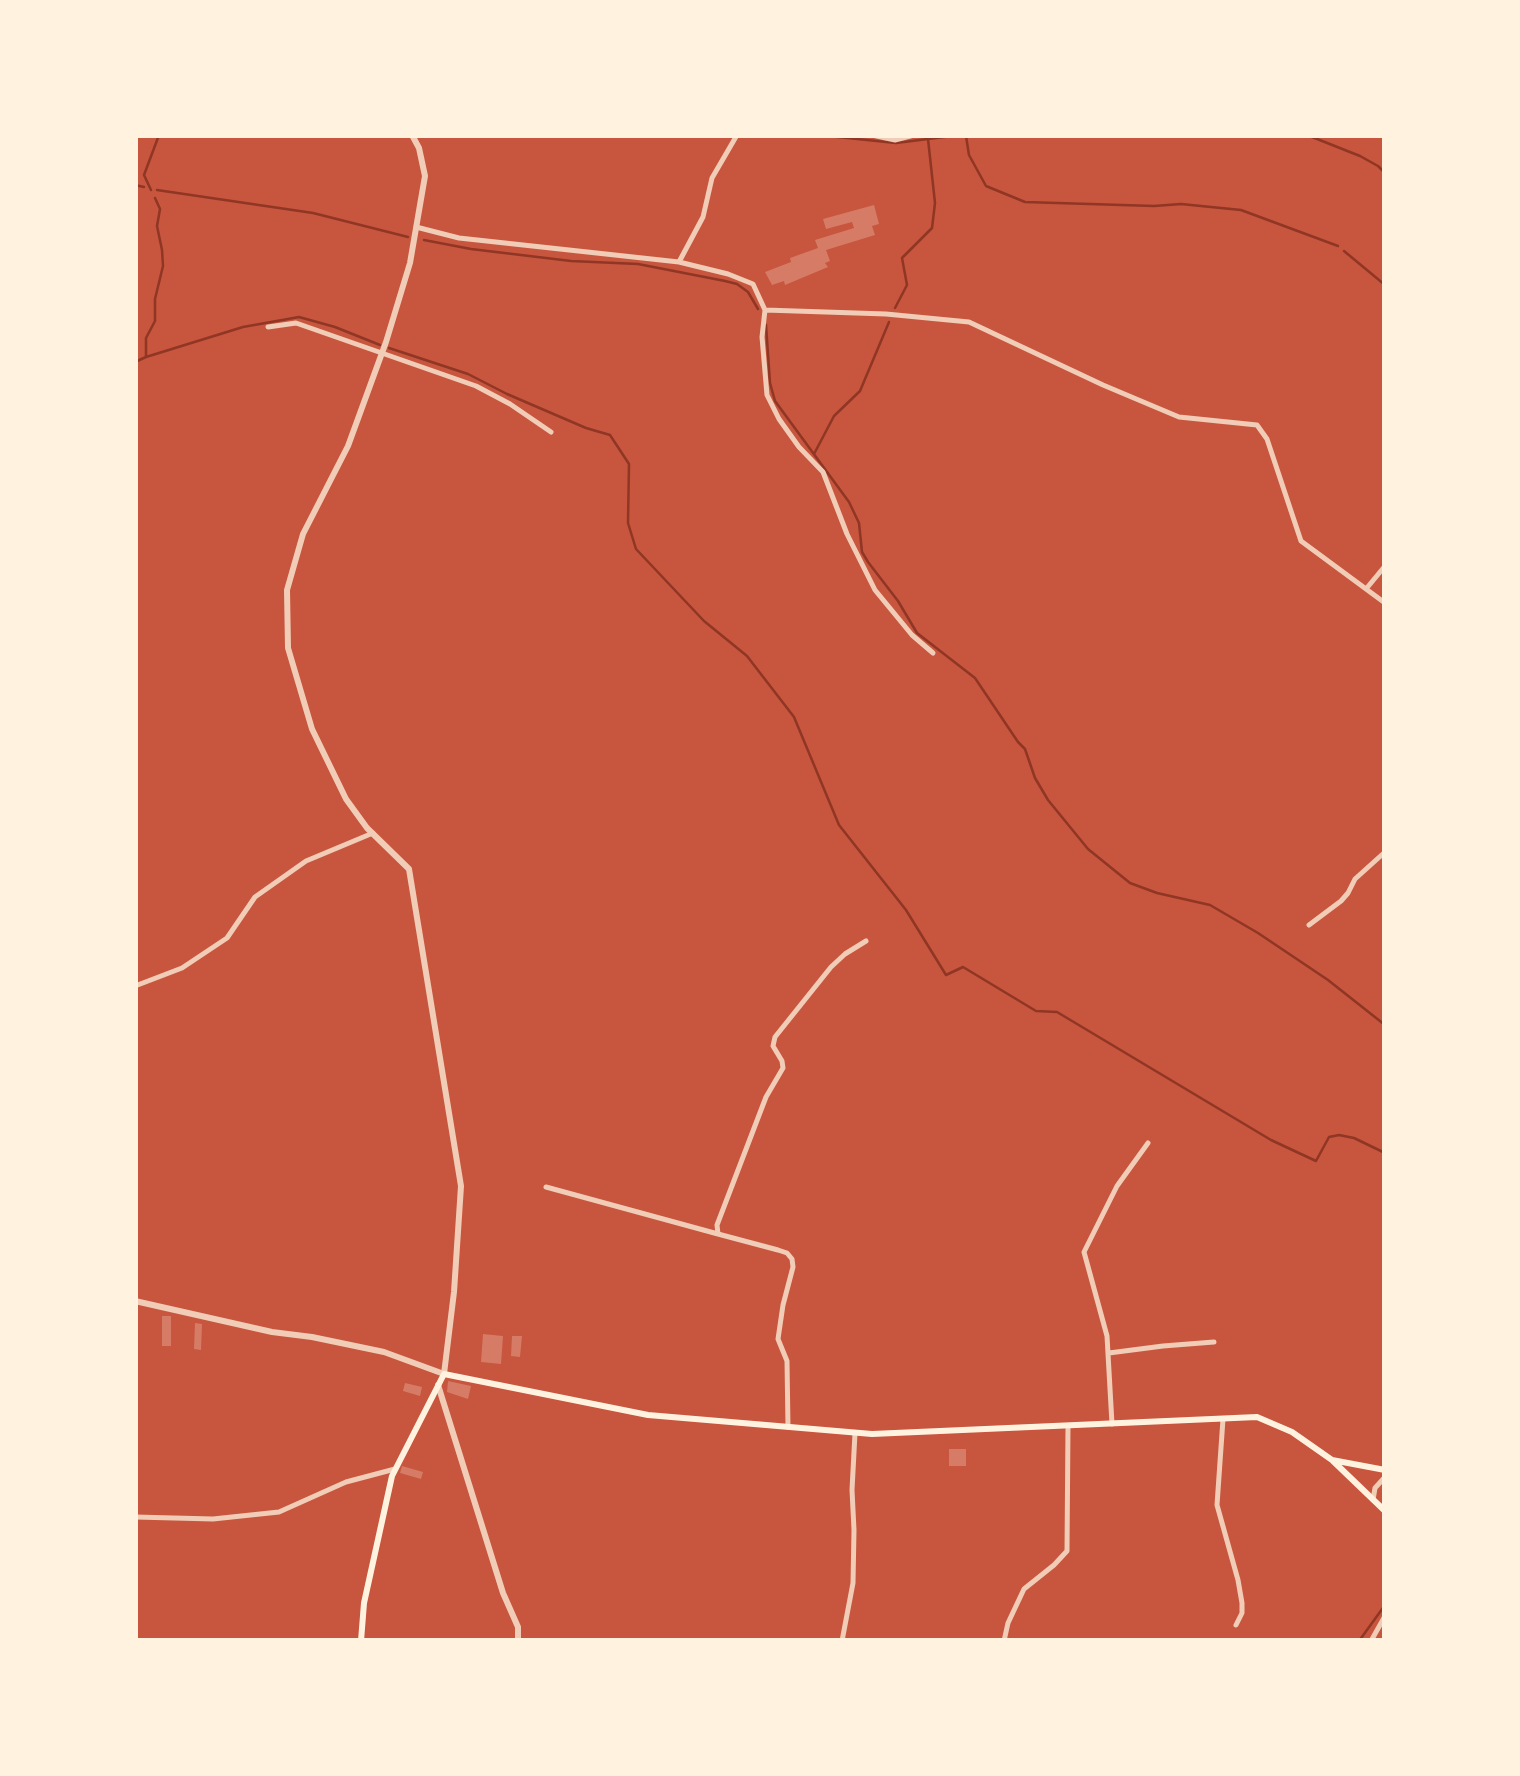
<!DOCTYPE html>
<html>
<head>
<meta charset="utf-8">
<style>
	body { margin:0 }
	#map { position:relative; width:1520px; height:1776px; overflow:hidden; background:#c8553d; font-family:Helvetica,sans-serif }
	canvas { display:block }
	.frame { position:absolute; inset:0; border:138px solid #fff3e0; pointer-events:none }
</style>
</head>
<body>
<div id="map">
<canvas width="1520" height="1776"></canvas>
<div class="frame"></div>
</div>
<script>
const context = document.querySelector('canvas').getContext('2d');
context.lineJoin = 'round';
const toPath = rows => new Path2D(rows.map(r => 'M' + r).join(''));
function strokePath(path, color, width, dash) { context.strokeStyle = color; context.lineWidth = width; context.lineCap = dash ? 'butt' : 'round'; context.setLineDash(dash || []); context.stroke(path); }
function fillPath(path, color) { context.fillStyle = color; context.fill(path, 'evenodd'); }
strokePath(toPath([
	[818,135,896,143,952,136],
	[1307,135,1360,156,1378,166,1385,173],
	[961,136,966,136,969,155,986,186,1025,202,1154,206,1181,204,1241,210,1338,246],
	[135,185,144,187],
	[151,190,144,175,159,135],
	[157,190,313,213,408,237],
	[424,240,471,249,571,261,638,264,725,281,737,284,748,292,758,309],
	[1344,251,1385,285],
	[895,308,907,285,902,258,932,228,935,203,928,139],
	[766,325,770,383,775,401,849,502,859,523,862,552,868,562,898,601,917,633,975,678,1018,742,1025,749,1035,778,1048,800,1088,849,1130,883,1157,893,1210,905,1258,933,1328,980,1385,1025],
	[389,348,468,374,507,394,586,428,610,435,629,464,628,523,636,549,704,621,747,656,794,717,839,825,906,910,946,975,963,967,1036,1011,1057,1012,1271,1140,1316,1161,1329,1137,1339,1135,1354,1138,1385,1153],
	[146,357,243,327,299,317,335,327,380,345],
	[135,362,146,357,146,338,155,321,155,299,163,266,162,250,157,226,160,209,155,198],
	[814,454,834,416,860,391,889,322],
	[1359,1641,1385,1605]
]), '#8f3625', 2.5);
fillPath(toPath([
	[874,205,879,224,872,226,875,235,826,250,830,261,825,263,828,267,785,285,784,281,772,285,765,272,791,262,790,258,818,248,815,240,854,228,852,222,826,229,823,219],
	[162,1316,171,1316,171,1346,162,1346],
	[195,1323,202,1324,201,1350,194,1349],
	[483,1334,503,1336,501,1364,481,1362],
	[512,1336,522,1336,520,1357,511,1356],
	[448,1381,471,1386,468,1399,447,1392],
	[405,1383,422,1387,420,1396,403,1391],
	[949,1449,966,1449,966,1466,949,1466],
	[402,1466,423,1472,421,1479,400,1473]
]), '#d67c66');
strokePath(toPath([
	[872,135,895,140,914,135],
	[416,227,459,238,679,262,728,274,753,284,765,310,886,314,969,322,1103,385,1179,417,1257,425,1267,439,1301,541,1385,603],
	[679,262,703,217,712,178,737,135],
	[765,310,762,337,767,395,779,419,799,447,823,472,847,534,875,590,912,635,933,653],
	[268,327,296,323,476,386,510,404,551,432],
	[1366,589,1385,566],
	[1309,925,1341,901,1348,893,1355,879,1385,852],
	[135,986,182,968,227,938,255,897,306,861,373,833],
	[546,1187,718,1234],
	[1109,1353,1163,1346,1214,1342],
	[1223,1419,1217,1505,1238,1580,1242,1603,1242,1613,1236,1625],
	[1112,1424,1107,1336,1084,1252,1117,1186,1148,1143],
	[788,1427,787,1361,778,1339,783,1305,793,1267,792,1259,787,1253,778,1250,718,1234,717,1225,766,1097,783,1068,782,1061,773,1046,775,1037,831,967,845,954,866,941],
	[1373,1500,1375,1488,1385,1477],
	[135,1517,213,1519,279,1512,346,1482,395,1469],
	[842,1641,853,1583,854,1530,852,1490,855,1433],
	[1004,1641,1008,1623,1024,1589,1054,1565,1067,1551,1068,1426],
	[1371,1641,1385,1616]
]), '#f1ccb7', 5);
strokePath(toPath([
	[135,1301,272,1332,312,1337,384,1352,444,1374,454,1292,461,1186,409,869,367,828,346,799,312,729,288,648,287,590,303,534,348,446,386,342,410,263,425,176,419,148,412,135],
	[438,1385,503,1593,518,1627,518,1641]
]), '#f1ccb7', 6);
strokePath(toPath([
	[1333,1461,1385,1511],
	[361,1641,364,1603,392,1476,444,1374,648,1415,872,1434,1257,1417,1292,1432,1332,1460,1385,1470]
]), '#fff3e0', 6);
</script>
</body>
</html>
